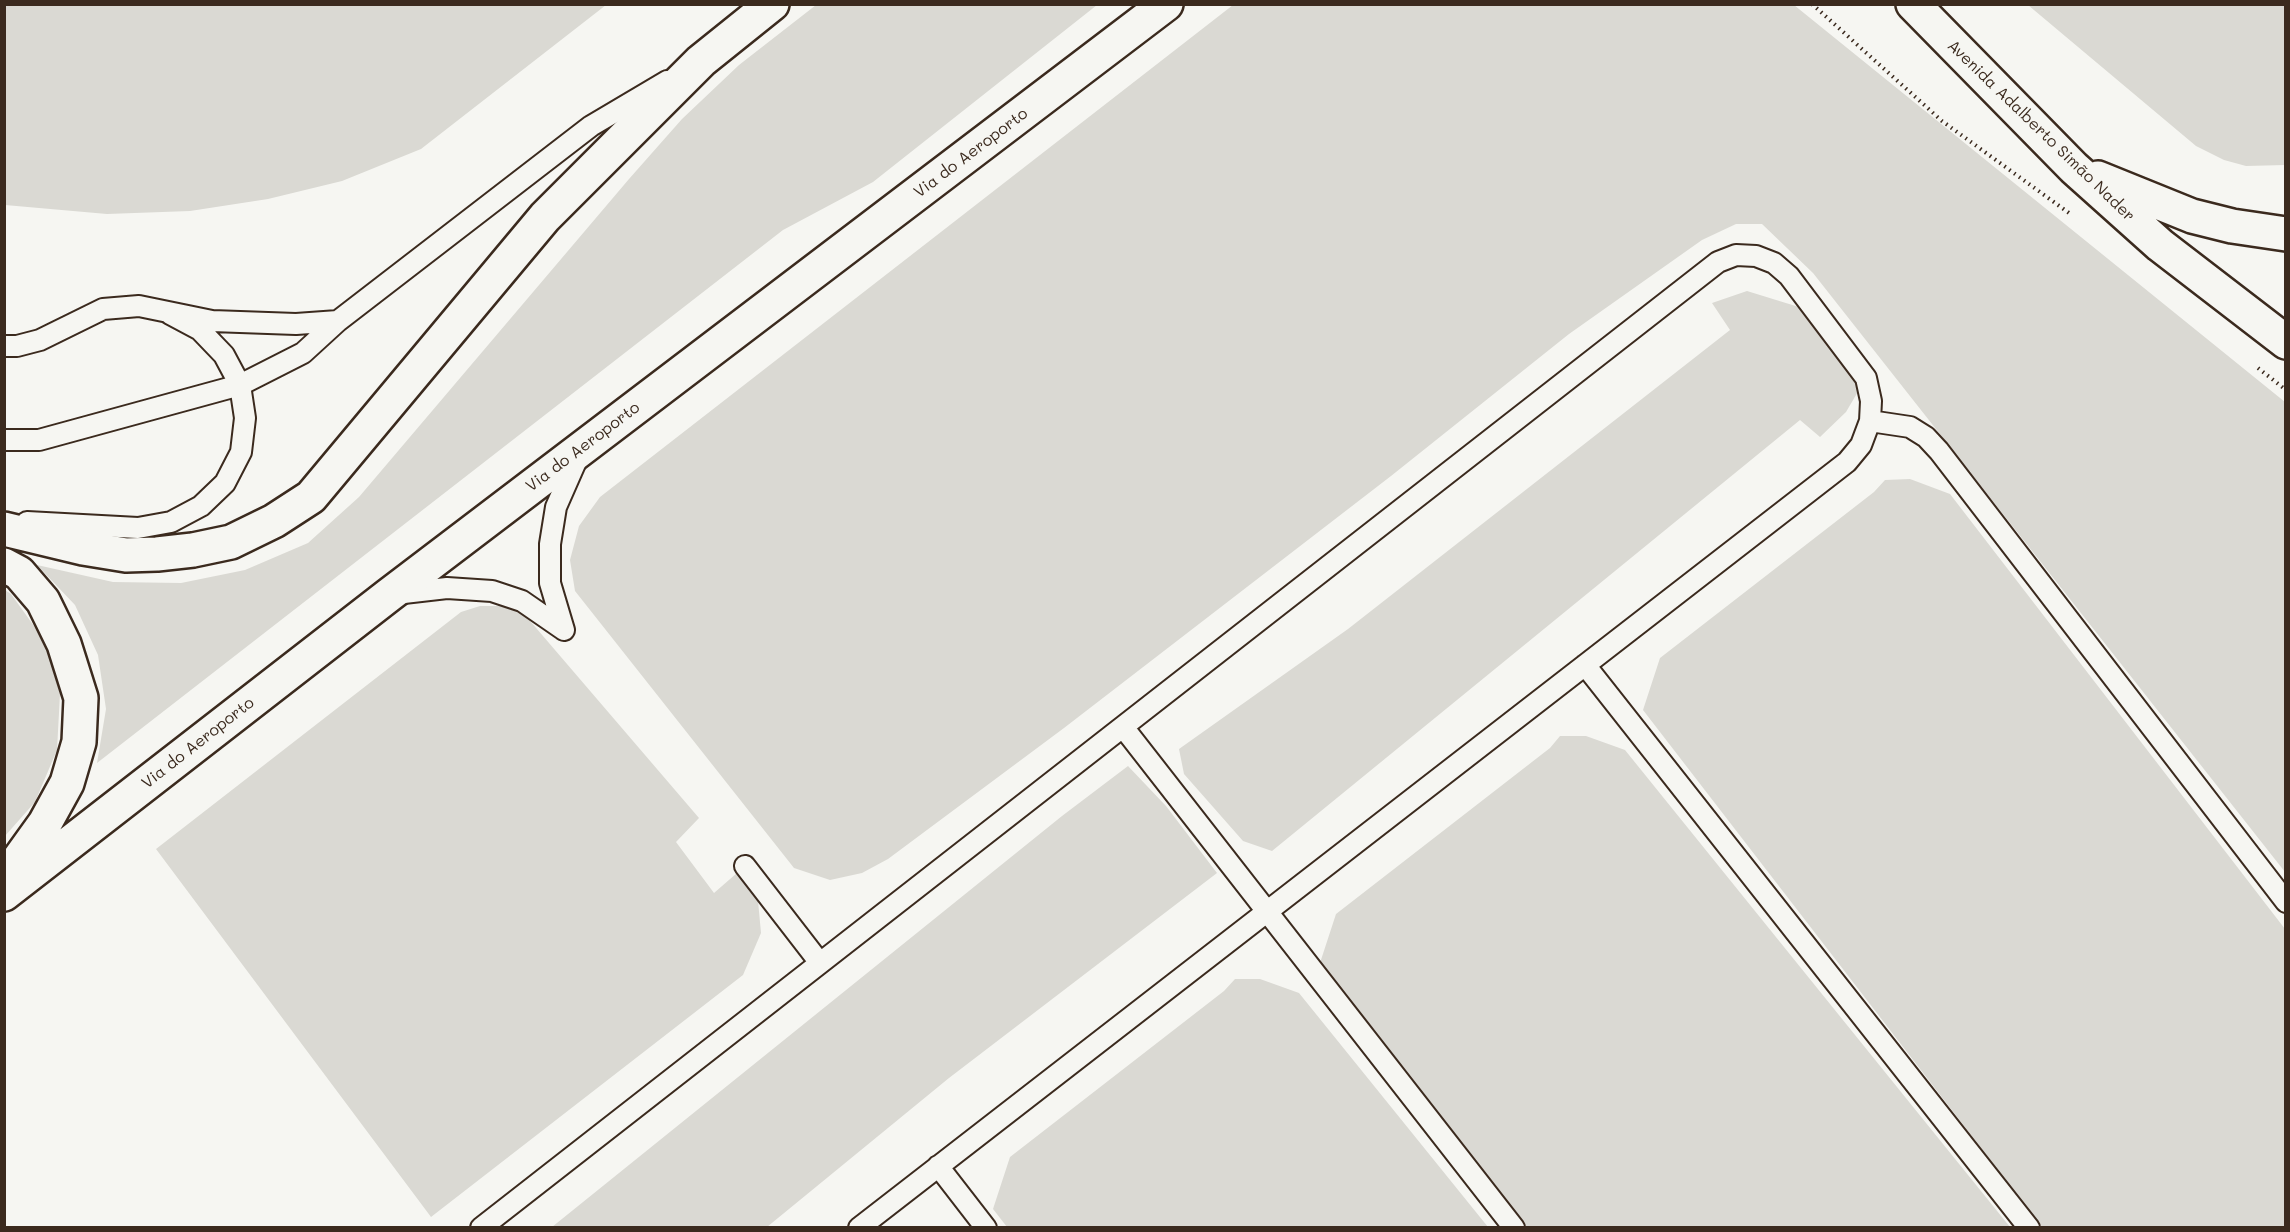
<!DOCTYPE html>
<html>
<head>
<meta charset="utf-8">
<style>
	body { margin:0 }
	#map { position:relative; width:2290px; height:1232px; overflow:hidden; background:#f6f6f2; font-family:Mali,sans-serif }
	canvas { display:block }
	.frame { position:absolute; inset:0; border:6px solid #3b2a1e; pointer-events:none }
</style>
</head>
<body>
<div id="map">
<canvas width="2290" height="1232"></canvas>
<div class="frame"></div>
</div>
<script>
const context = document.querySelector('canvas').getContext('2d');
context.lineJoin = 'round';
function fillPath(path, color) { context.fillStyle = color; context.fill(path, 'evenodd'); }
const toPath = rows => new Path2D(rows.map(r => 'M' + r).join(''));
function strokePath(path, color, width, dash) { context.strokeStyle = color; context.lineWidth = width; context.lineCap = dash ? 'butt' : 'round'; context.setLineDash(dash || []); context.stroke(path); }
function label(font, color, halo, rows, align = 'center') {
  context.font = font + ' Mali,sans-serif'; context.lineWidth = 5; context.setLineDash([]); context.textBaseline = 'middle'; context.strokeStyle = halo; context.fillStyle = color; for (const [text, x, y, turn = 0] of rows) {
    context.save(); context.translate(x, y); context.rotate((+turn || 0) * Math.PI / 180); context.textAlign = isNaN(turn) ? turn : align; if (halo) context.strokeText(text, 0, 0); context.fillText(text, 0, 0); context.restore();
  }
}
fillPath(toPath([
	[5,4,606,4,606,5,421,149,342,181,268,199,190,211,107,214,5,205],
	[816,5,1097,5,873,182,783,230,97,763,106,709,98,655,75,605,37,565,113,582,181,583,245,570,308,543,359,497,629,179,682,119,739,65],
	[1233,5,1794,5,2285,402,2285,872,1813,273,1762,224,1736,224,1702,240,1569,334,1391,476,1064,728,888,859,862,873,830,880,794,868,575,591,570,560,579,526,600,497],
	[2028,5,2285,5,2285,165,2246,166,2224,160,2196,146],
	[1747,291,1815,312,1866,378,1846,412,1820,437,1800,420,1272,851,1243,841,1184,774,1179,749,1348,629,1730,330,1712,303],
	[1910,479,1950,494,2285,929,2285,1227,2042,1227,1643,710,1660,658,1874,492,1885,480],
	[5,590,11,594,44,640,60,694,57,750,35,802,5,836],
	[480,606,501,606,525,615,699,818,676,842,714,893,745,866,756,879,761,933,743,975,431,1217,156,849,461,612],
	[1560,736,1586,736,1625,750,2010,1227,1520,1227,1319,966,1336,914,1550,748],
	[1128,766,1166,806,1217,873,949,1078,767,1227,552,1227,1062,816],
	[1235,979,1260,979,1299,993,1488,1227,1007,1227,993,1209,1010,1157,1224,991]
]), '#dad9d3');
const service = toPath([
	[4,346,17,346,40,340,103,309,139,306,212,321,296,324,338,321],
	[1870,421,1910,427,1926,437,1939,451,2286,902],
	[4,440,39,440,240,385,303,353,338,321,591,126,667,81],
	[27,522,138,528,171,522,201,506,225,483,241,452,245,418,240,385,224,355,200,330,170,314],
	[395,594,447,588,492,591,522,601,564,630],
	[564,630,550,583,550,544,556,507,578,457],
	[1585,665,2029,1228],
	[1123,727,1514,1228],
	[745,866,820,963],
	[938,1166,986,1228],
	[481,1228,1718,262,1736,255,1756,256,1774,263,1789,276,1866,378,1871,401,1870,421,1861,445,1847,462,859,1228]
]);
const tertiary = toPath([
	[4,529,83,548,126,555,157,554,193,550,231,542,274,521,311,497,545,217,701,61,772,4],
	[4,565,19,573,43,601,64,644,81,698,79,742,67,783,45,823,4,880],
	[4,894,389,595,1166,4]
]);
const secondary = toPath([
	[1913,4,2074,168,2160,245,2286,342],
	[2098,178,2192,216,2232,226,2286,234]
]);
strokePath(service, '#3b2a1e', 24);
strokePath(tertiary, '#3b2a1e', 38);
strokePath(secondary, '#3b2a1e', 38);
strokePath(toPath([
	[1812,4,1942,121,2069,213],
	[2258,368,2286,390]
]), '#3b2a1e', 4, [1.5, 4.5]);
strokePath(service, '#f6f6f2', 20);
strokePath(tertiary, '#f6f6f2', 33);
strokePath(secondary, '#f6f6f2', 33);
label('16px', '#3b2a1e', '#f6f6f2', [
	["Avenida Adalberto Simão Nader",2041,131,44],
	["Via do Aeroporto",971,153,-37],
	["Via do Aeroporto",583,447,-37],
	["Via do Aeroporto",198,743,-38]
]);
</script>
</body>
</html>
